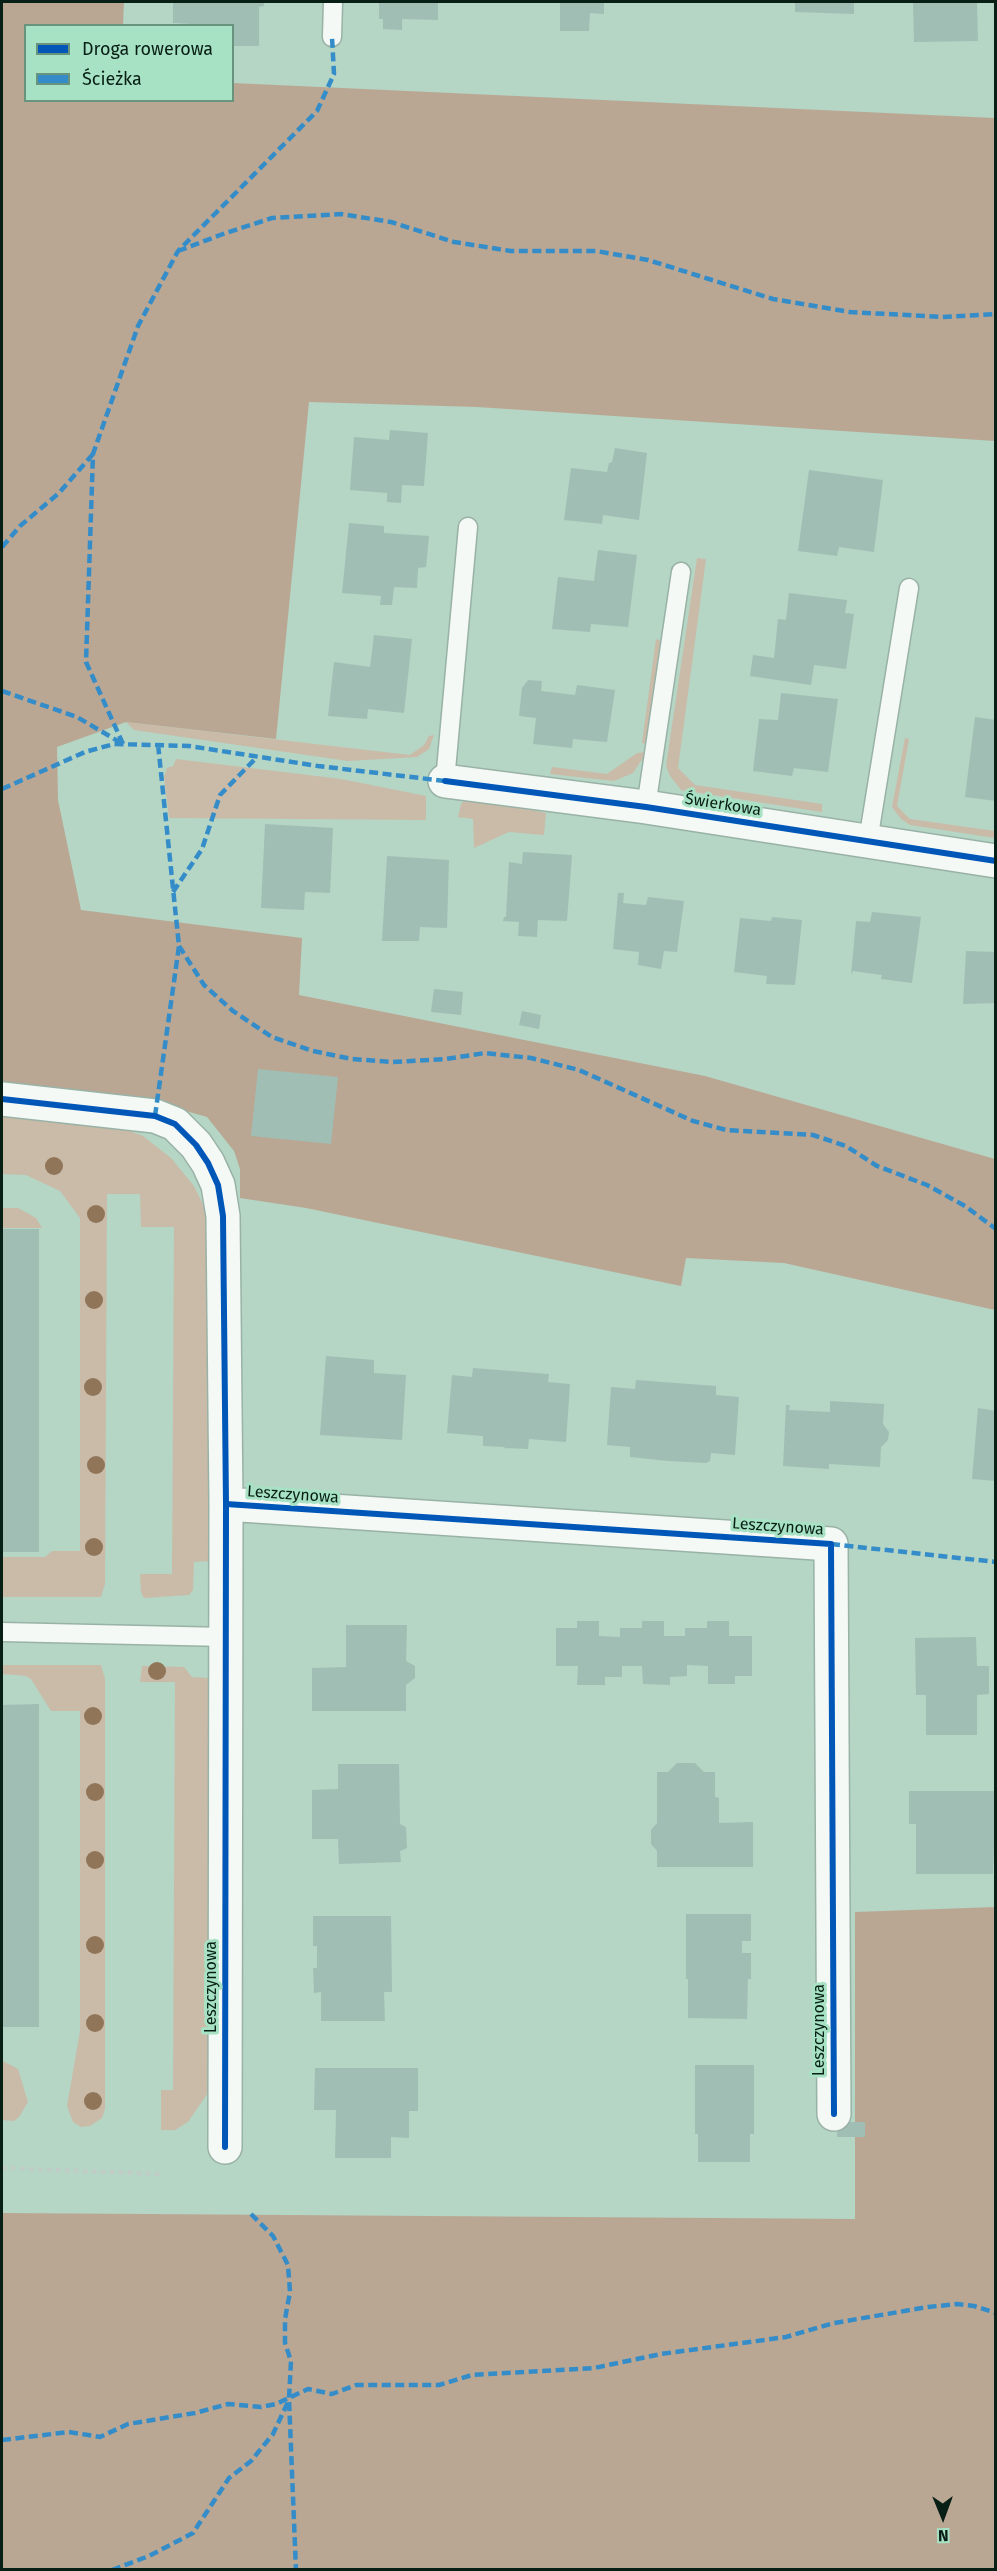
<!DOCTYPE html>
<html>
<head>
<meta charset="utf-8">
<style>
	body { margin:0 }
	#map { position:relative; width:997px; height:2571px; overflow:hidden; background:#b5d5c5; font-family:"Fira Sans",sans-serif }
	canvas { display:block }
	.frame { position:absolute; inset:0; border:3px solid #081f15; pointer-events:none }
	.legend { position:absolute; left:24px; top:24px; width:210px; height:78px; box-sizing:border-box; background:#a8e2c4; border:2px solid #68947e; margin:0; padding:8px 10px; list-style:none; font-size:18px; color:#081f15 }
	.legend li { display:flex; align-items:center; gap:12px; height:30px }
	.legend b { width:30px; border:2px solid #68947e }
	.north { position:absolute; left:913px; top:2487px; width:60px; height:60px; -webkit-text-stroke:4px #a8e2c4; paint-order:stroke; rotate:179deg; font-size:16px; font-weight:700; line-height:24px; text-align:center; color:#081f15 }
	.north::after { content:''; display:block; margin:auto; width:21px; height:27px; background:#081f15; clip-path:polygon(50% 0,100% 100%,50% 72%,0 100%) }
</style>
</head>
<body>
<div id="map">
<canvas width="997" height="2571"></canvas>
<div class="frame"></div>
<ul class="legend">
<li><b style="height:8px;background:#0057b8"></b>Droga rowerowa</li>
<li><b style="height:8px;background:#348dc8"></b>Ścieżka</li>
</ul>
<div class="north">N</div>
</div>
<script>
const context = document.querySelector('canvas').getContext('2d');
context.lineJoin = 'round';
function fillPath(path, color) { context.fillStyle = color; context.fill(path, 'evenodd'); }
const toPath = rows => new Path2D(rows.map(r => 'M' + r).join(''));
function strokePath(path, color, width, dash) { context.strokeStyle = color; context.lineWidth = width; context.lineCap = dash ? 'butt' : 'round'; context.setLineDash(dash || []); context.stroke(path); }
function label(font, color, halo, rows, align = 'center') {
  context.font = font + ' "Fira Sans",sans-serif'; context.lineWidth = 6; context.setLineDash([]); context.textBaseline = 'middle'; context.strokeStyle = halo; context.fillStyle = color; for (const [text, x, y, turn = 0] of rows) {
    context.save(); context.translate(x, y); context.rotate((+turn || 0) * Math.PI / 180); context.textAlign = isNaN(turn) ? turn : align; if (halo) context.strokeText(text, 0, 0); context.fillText(text, 0, 0); context.restore();
  }
}
fillPath(toPath([
	[697,558,706,559,678,768,695,785,822,804,822,812,681,790,670,776,666,766],
	[656,639,661,641,648,744,642,743],
	[126,722,410,755,424,745,429,736,434,735,429,749,417,757,348,761,134,730],
	[905,738,909,739,897,806,910,819,995,831,995,838,910,825,901,819,892,807],
	[647,752,633,773,614,781,550,774,552,767,607,774,637,753],
	[176,759,341,779,426,796,426,820,169,818,164,777,167,768,173,766],
	[468,797,546,813,544,835,509,832,474,848,473,819,458,817,461,804],
	[2,1114,116,1126,143,1136,171,1158,194,1186,210,1219,211,1561,194,1562,193,1590,189,1595,144,1598,141,1592,140,1574,172,1574,174,1227,141,1227,140,1194,107,1194,105,1584,101,1597,2,1597,2,1557,45,1557,52,1551,80,1551,80,1218,60,1191,26,1175,2,1174],
	[2,1208,18,1208,36,1218,42,1228,2,1228],
	[2,1665,101,1665,105,1679,105,2109,102,2118,90,2126,81,2127,73,2122,67,2106,80,2031,80,1711,51,1711,31,1679,26,1676,2,1674],
	[142,1666,184,1667,192,1677,210,1678,210,2090,188,2122,175,2130,161,2130,161,2090,173,2090,175,1682,140,1682],
	[3,2061,18,2069,28,2102,19,2117,14,2121,2,2120]
]), '#cabba8');
fillPath(toPath([
	[2,2,124,2,123,25,26,26,26,100,232,100,233,83,995,118,995,441,477,407,309,402,276,739,126,722,57,747,58,800,81,910,302,938,299,995,705,1076,995,1159,995,1310,784,1263,686,1258,681,1286,306,1208,240,1198,240,1169,234,1151,207,1117,140,1098,2,1083],
	[995,1907,995,2569,2,2570,2,2213,855,2219,855,1912]
]), '#baa793');
fillPath(toPath([
	[173,2,264,2,264,6,259,7,259,46,232,46,232,26,173,23],
	[379,2,438,2,438,20,402,19,402,30,383,29,383,19,379,19],
	[560,2,604,2,604,14,590,13,589,31,560,31],
	[795,2,854,2,854,14,795,12],
	[913,2,977,2,978,41,914,42],
	[390,430,428,433,424,486,402,485,401,503,387,502,387,493,350,490,354,437,389,440],
	[615,448,647,453,639,520,603,515,602,524,564,520,571,468,607,472,609,463,612,462],
	[809,470,883,480,874,552,839,547,837,556,798,551],
	[349,523,384,526,384,533,429,536,426,567,418,568,417,588,394,587,392,605,380,605,381,596,342,593],
	[598,550,637,555,628,627,591,624,590,632,552,629,558,577,594,581],
	[789,593,847,600,845,613,854,614,846,669,814,665,811,685,750,676,753,655,774,658,778,619,786,620],
	[374,635,412,639,404,713,368,709,367,719,328,716,334,662,370,667],
	[528,680,542,681,541,691,575,695,577,685,615,690,607,742,573,739,572,748,533,744,536,718,519,716,522,688],
	[781,693,838,699,828,772,794,768,792,776,753,771,759,719,778,720],
	[975,717,996,720,996,801,965,797],
	[265,824,333,828,330,893,305,892,304,910,261,908],
	[523,852,572,855,567,921,538,920,537,937,518,936,519,922,503,921,504,917,506,917,509,862,522,864],
	[387,856,449,860,447,928,420,927,419,941,382,941],
	[618,893,624,893,623,903,633,904,646,905,648,897,684,901,677,952,664,951,661,969,638,965,639,952,613,949],
	[872,912,921,917,912,983,881,979,882,975,853,971,851,975,856,921,870,922],
	[772,917,802,920,795,985,766,984,767,976,734,972,740,918,771,921],
	[966,951,996,952,996,1003,963,1004],
	[434,989,463,992,461,1015,431,1012],
	[522,1011,541,1015,539,1029,519,1025],
	[258,1069,338,1077,331,1144,251,1136],
	[2,1229,39,1229,39,1552,2,1552],
	[326,1356,374,1360,374,1373,406,1375,402,1440,320,1435],
	[473,1368,549,1374,548,1382,570,1384,566,1442,529,1439,528,1449,506,1448,507,1450,504,1447,483,1446,483,1436,447,1433,452,1375,472,1377],
	[636,1380,716,1386,716,1395,739,1397,735,1455,711,1453,710,1461,706,1463,668,1461,630,1457,630,1447,607,1445,611,1387,635,1389],
	[830,1401,884,1404,883,1424,889,1432,888,1440,881,1447,880,1467,829,1464,829,1469,783,1466,786,1405,790,1405,789,1410,830,1412],
	[978,1408,996,1411,996,1481,972,1479],
	[577,1621,599,1621,599,1636,620,1637,620,1628,642,1628,642,1621,664,1621,664,1636,685,1636,685,1628,707,1628,707,1621,729,1621,729,1636,752,1636,752,1676,735,1676,735,1684,708,1684,708,1666,687,1665,687,1676,670,1677,670,1685,643,1684,642,1666,622,1666,622,1677,605,1677,605,1685,577,1685,578,1666,556,1666,556,1628,577,1628],
	[346,1625,407,1625,406,1661,415,1666,415,1678,406,1685,406,1711,312,1711,312,1668,346,1667],
	[976,1637,977,1666,989,1666,989,1694,977,1695,977,1735,926,1735,926,1695,916,1695,915,1638],
	[39,1704,39,2027,2,2027,2,1705],
	[677,1763,695,1763,704,1772,715,1772,715,1797,719,1798,719,1823,753,1822,753,1867,657,1867,657,1851,651,1844,651,1830,657,1823,657,1772,668,1772],
	[338,1764,399,1764,400,1824,406,1827,407,1848,400,1851,401,1862,339,1864,338,1839,312,1839,312,1790,338,1789],
	[909,1791,996,1791,993,1874,916,1874,916,1824,909,1824],
	[686,1914,751,1914,751,1941,742,1941,742,1953,751,1953,751,1979,748,1979,747,2019,688,2018,688,1979,686,1979],
	[313,1916,391,1916,392,1992,384,1992,385,2021,321,2021,321,1992,314,1993,313,1968,317,1968,317,1946,313,1946],
	[695,2065,754,2065,754,2134,750,2134,750,2162,698,2162,698,2134,695,2134],
	[315,2068,418,2068,418,2111,409,2111,409,2138,391,2137,391,2158,335,2158,336,2110,314,2110],
	[837,2122,865,2122,865,2137,837,2137]
]), '#a1beb4');
const service = toPath([
	[332,37,333,2],
	[445,781,468,527],
	[646,807,681,572],
	[868,841,909,588],
	[2,1632,226,1637]
]);
const minor = toPath([
	[445,781,646,807,996,861],
	[2,1099,155,1116,175,1124,196,1145,208,1163,218,1185,223,1216,226,1504,831,1544,834,2114],
	[225,2147,226,1504]
]);
strokePath(service, '#99b2a6', 21);
strokePath(minor, '#99b2a6', 36);
strokePath(toPath([
	[2,2168,162,2174]
]), '#c2ccc7', 4, [4.5, 4.5]);
strokePath(service, '#f4f9f6', 18);
strokePath(minor, '#f4f9f6', 33);
strokePath(toPath([
	[178,251,223,234,272,218,341,214,391,222,454,242,511,251,596,251,648,260,773,299,850,312,942,317,996,314],
	[2,547,20,526,59,493,93,454],
	[2,691,77,717,123,744],
	[123,744,86,662,93,454,138,326,178,251,317,111,334,74,332,37],
	[2,789,85,752,114,744,189,746,318,766,445,781],
	[173,892,202,849,220,795,257,757],
	[179,946,204,985,233,1011,272,1037,313,1051,352,1059,392,1062,446,1059,485,1053,531,1058,579,1070,693,1121,726,1130,813,1135,846,1146,877,1166,927,1185,965,1206,996,1229],
	[155,1116,179,946,158,744],
	[831,1544,996,1562],
	[251,2214,273,2236,288,2265,290,2292,285,2319,285,2343,291,2361,289,2399,296,2570],
	[2,2440,69,2432,100,2437,128,2424,195,2413,228,2404,261,2407,276,2404,308,2389,332,2394,356,2385,439,2385,472,2375,594,2368,661,2354,786,2337,834,2323,928,2307,957,2304,974,2306,996,2313],
	[112,2570,149,2556,193,2533,229,2478,251,2461,273,2434,288,2402]
]), '#348dc8', 4.5, [9, 4.5]);
strokePath(toPath([
	[445,781,646,807,996,861],
	[2,1099,155,1116,175,1124,196,1145,208,1163,218,1185,223,1216,226,1504,831,1544,834,2114],
	[225,2147,226,1504]
]), '#0057b8', 6);
context.fillStyle = '#907559';
for (const [x, y] of [
	[54,1166],
	[96,1214],
	[94,1300],
	[93,1387],
	[96,1465],
	[94,1547],
	[157,1671],
	[93,1716],
	[95,1792],
	[95,1860],
	[95,1945],
	[95,2023],
	[93,2101]
]) { context.beginPath(); context.arc(x, y, 9, 0, 2 * Math.PI); context.fill(); }
label('16px', '#081f15', '#a8e2c4', [
	["Świerkowa",723,805,9],
	["Leszczynowa",293,1495,4],
	["Leszczynowa",778,1527,4],
	["Leszczynowa",212,1987,-90],
	["Leszczynowa",820,2030,-90]
]);
</script>
</body>
</html>
